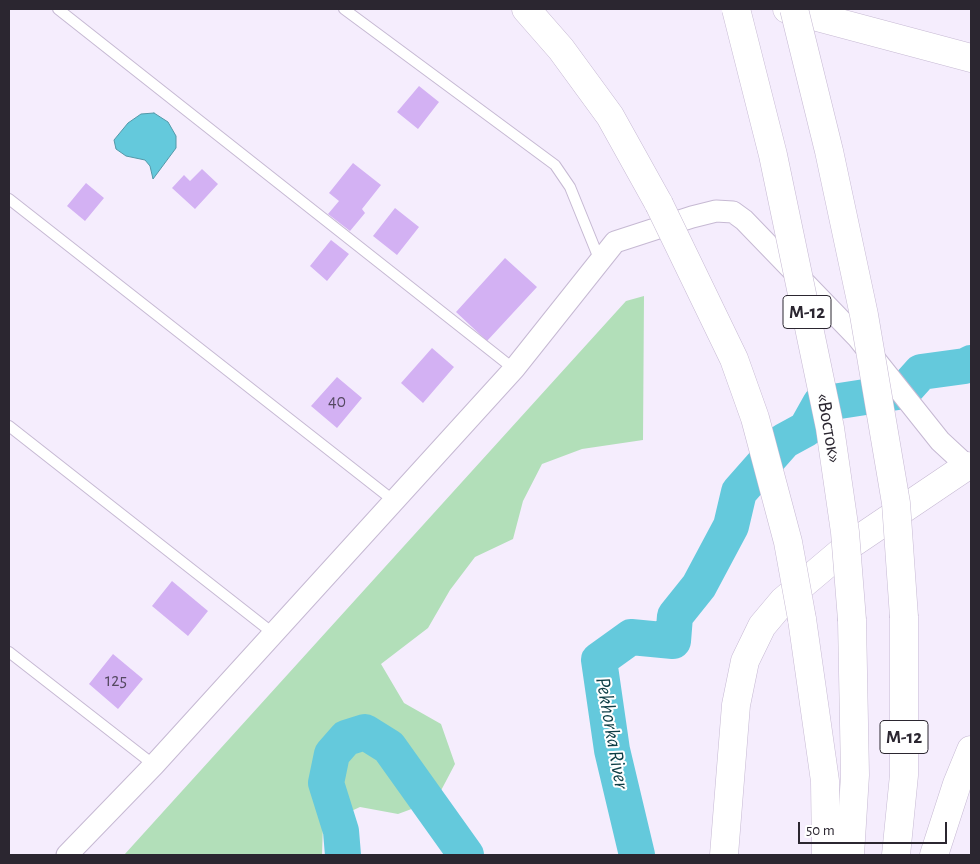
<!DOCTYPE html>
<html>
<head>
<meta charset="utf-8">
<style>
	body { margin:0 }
	#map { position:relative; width:980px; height:864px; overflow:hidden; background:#f5edfd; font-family:"Alegreya Sans",sans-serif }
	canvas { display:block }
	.frame { position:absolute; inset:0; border:10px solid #2b2630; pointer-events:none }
	.scale { position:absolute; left:798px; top:822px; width:149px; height:22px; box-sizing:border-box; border:2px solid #2b2630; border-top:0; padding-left:6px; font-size:15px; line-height:18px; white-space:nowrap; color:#2b2630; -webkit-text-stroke:4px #fff; paint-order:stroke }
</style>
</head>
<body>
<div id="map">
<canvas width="980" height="864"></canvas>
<div class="frame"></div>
<div class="scale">50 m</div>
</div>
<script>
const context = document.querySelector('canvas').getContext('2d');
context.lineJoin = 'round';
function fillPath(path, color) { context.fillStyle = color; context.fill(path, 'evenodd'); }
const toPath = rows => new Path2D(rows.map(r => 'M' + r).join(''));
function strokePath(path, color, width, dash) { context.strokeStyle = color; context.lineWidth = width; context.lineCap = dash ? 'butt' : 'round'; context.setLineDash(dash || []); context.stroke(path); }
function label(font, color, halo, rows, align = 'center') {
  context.font = font + ' "Alegreya Sans",sans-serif'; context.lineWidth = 4; context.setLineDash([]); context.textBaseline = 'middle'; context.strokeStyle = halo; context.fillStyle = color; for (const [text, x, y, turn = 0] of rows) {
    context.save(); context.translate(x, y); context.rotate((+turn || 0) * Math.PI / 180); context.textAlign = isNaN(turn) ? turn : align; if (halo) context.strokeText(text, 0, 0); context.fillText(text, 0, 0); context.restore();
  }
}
fillPath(toPath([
	[644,296,643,440,582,449,542,464,523,501,513,539,475,557,450,590,428,628,381,664,404,703,441,724,455,764,436,800,398,814,360,807,323,824,322,855,124,855,626,301]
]), '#b2dfb9');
const water = toPath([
	[154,113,168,122,176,136,176,148,153,179,150,166,145,160,126,156,116,149,114,140,128,123,141,114,154,113]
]);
fillPath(water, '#64c9dc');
strokePath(water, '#5398a8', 1);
strokePath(toPath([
	[343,855,341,831,326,783,332,754,346,738,365,732,389,747,466,855],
	[637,855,612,750,599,660,631,637,673,641,675,616,699,586,731,526,739,492,784,441,806,429,820,404,904,391,921,372,965,366,971,363]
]), '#64c9dc', 36);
fillPath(toPath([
	[419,86,439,102,418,129,397,112],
	[353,163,381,185,362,209,365,213,350,231,328,214,339,201,329,193],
	[202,169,218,184,195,209,172,188,184,175,190,181],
	[86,183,104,198,85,221,67,206],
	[395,208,419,227,397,255,373,236],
	[331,240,349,254,327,281,310,266],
	[505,258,537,287,487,341,456,312],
	[432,348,454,367,423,403,401,383],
	[337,377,362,398,337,428,311,406],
	[172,581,208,611,188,636,152,606],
	[113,654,143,679,118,709,89,684]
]), '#d3b1f3');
const lane = toPath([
	[58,9,514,369],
	[344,9,555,165,570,187,600,261],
	[9,199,394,501],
	[9,426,274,634],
	[9,652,154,765]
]);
const street = toPath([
	[67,855,154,765,514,369,615,242,692,217,716,211,733,212,744,220,858,338,940,441,967,466]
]);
const secondary = toPath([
	[724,855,736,705,745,661,762,626,783,601,847,547,967,466]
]);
const primary = toPath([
	[526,9,561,49,610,116,659,204],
	[787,9,971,58],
	[802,619,825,781,826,855],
	[934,855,957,784,971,750]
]);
const highway = toPath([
	[850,855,855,775,852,620],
	[896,855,904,775,904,617]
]);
strokePath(lane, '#c6b9d3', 12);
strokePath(street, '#c6b9d3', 23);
strokePath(secondary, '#c6b9d3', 29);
strokePath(primary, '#c6b9d3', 29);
strokePath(highway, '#c6b9d3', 29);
strokePath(lane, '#fff', 10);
strokePath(street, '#fff', 21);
strokePath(secondary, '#fff', 28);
strokePath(primary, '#fff', 28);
strokePath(highway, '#fff', 28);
const primaryBridge = toPath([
	[659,204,734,359,755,418,788,542,802,619]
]);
const highwayBridge = toPath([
	[736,9,773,155,830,428,845,532,852,620],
	[794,9,829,151,864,315,896,503,904,617]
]);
strokePath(primaryBridge, '#c6b9d3', 29, []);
strokePath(highwayBridge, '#c6b9d3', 29, []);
strokePath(primaryBridge, '#fff', 28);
strokePath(highwayBridge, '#fff', 28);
label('18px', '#554961', null, [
	["40",337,402],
	["125",116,681]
]);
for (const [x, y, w] of [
	[807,312,48],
	[904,737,48]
]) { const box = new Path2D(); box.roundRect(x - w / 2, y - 16.5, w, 33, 4); context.fillStyle = '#fff'; context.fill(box); strokePath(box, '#2b2630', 1); }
label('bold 19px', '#2b2630', null, [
	["М-12",807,312],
	["М-12",904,737]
]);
label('20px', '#2b2630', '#fff', [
	["«Восток»",829,428,80]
]);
label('italic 21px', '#0e3e46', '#fff', [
	["Pekhorka River",612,733,80]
]);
</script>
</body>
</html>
